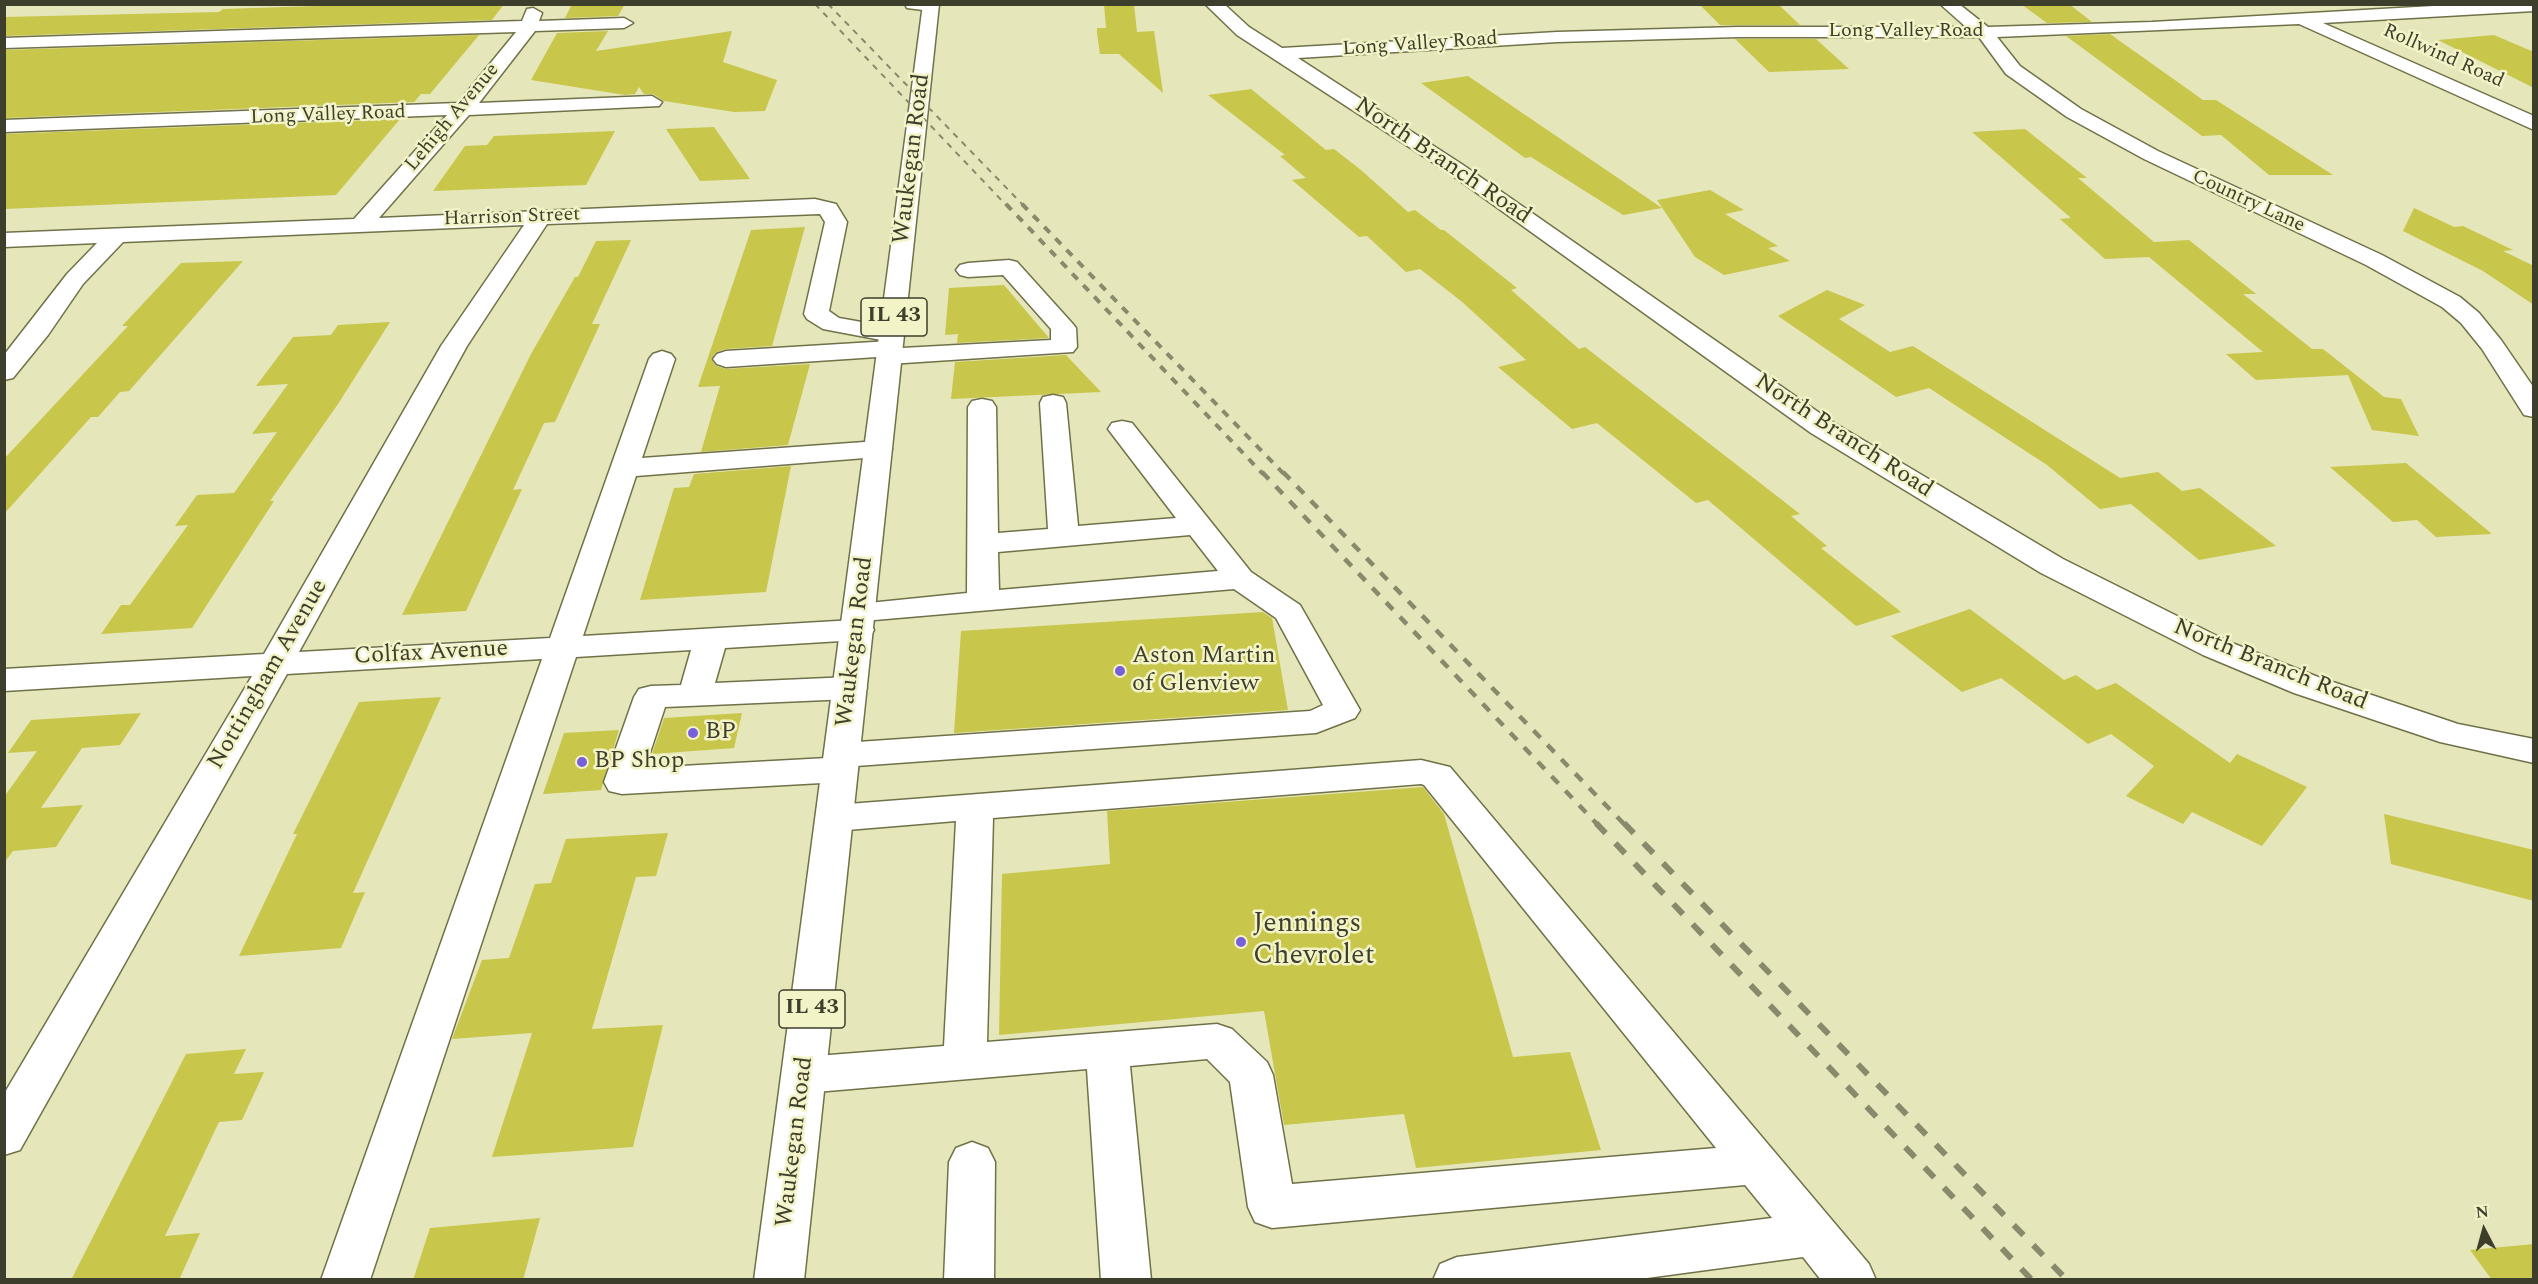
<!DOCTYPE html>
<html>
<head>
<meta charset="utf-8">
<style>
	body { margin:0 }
	#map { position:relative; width:2538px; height:1284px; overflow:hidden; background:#e5e6ba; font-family:Spectral,serif }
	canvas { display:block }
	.frame { position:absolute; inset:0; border:6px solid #3e3e2d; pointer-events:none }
	.north { position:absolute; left:2454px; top:1200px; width:60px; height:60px; -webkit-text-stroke:4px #f2f3c7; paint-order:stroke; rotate:354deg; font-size:16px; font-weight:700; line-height:24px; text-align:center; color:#3e3e2d }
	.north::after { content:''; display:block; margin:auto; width:21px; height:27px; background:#3e3e2d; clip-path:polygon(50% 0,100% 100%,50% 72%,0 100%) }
</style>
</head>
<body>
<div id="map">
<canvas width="2538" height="1284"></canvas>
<div class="frame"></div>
<div class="north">N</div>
</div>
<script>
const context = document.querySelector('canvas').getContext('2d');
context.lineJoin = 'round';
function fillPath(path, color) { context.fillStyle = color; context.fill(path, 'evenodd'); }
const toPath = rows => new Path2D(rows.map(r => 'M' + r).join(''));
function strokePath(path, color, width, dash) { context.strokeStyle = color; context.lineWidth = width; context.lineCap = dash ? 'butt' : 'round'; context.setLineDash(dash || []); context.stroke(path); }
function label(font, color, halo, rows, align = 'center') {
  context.font = font + ' Spectral,serif'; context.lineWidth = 5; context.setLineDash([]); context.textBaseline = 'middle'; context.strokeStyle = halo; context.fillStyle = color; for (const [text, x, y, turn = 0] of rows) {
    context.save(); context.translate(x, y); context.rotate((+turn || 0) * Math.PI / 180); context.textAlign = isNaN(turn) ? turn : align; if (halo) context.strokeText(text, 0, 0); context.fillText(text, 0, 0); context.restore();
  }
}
fillPath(toPath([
	[378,4,504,4,492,20,4,36,4,17,219,12,223,9],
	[572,4,625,4,618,16,565,18],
	[1104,4,1134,4,1137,32,1154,31,1163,93,1119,54,1100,54,1097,33,1097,28,1106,28],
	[1699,4,1778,4,1800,25,1720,25],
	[2021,4,2069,4,2092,22,2047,23],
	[608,31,596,51,732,31,723,62,777,80,765,111,734,112,664,101,653,94,644,94,639,87,635,94,625,95,531,80,557,33],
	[2110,34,2203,100,2216,100,2333,175,2269,175,2221,135,2202,136,2066,36],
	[479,35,430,94,421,94,414,102,4,118,4,50],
	[2494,35,2534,52,2534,88,2438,40],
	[1735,39,1816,39,1849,69,1769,72],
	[1468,76,1515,108,1662,208,1623,215,1531,157,1525,158,1421,83],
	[1251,89,1326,150,1334,149,1361,170,1408,212,1415,210,1441,230,1444,230,1517,288,1511,290,1579,349,1585,347,1800,514,1791,516,1827,546,1821,548,1901,612,1856,626,1708,500,1696,503,1597,423,1572,429,1498,367,1526,360,1461,301,1420,269,1406,272,1367,236,1359,237,1292,180,1306,178,1280,156,1285,155,1208,95],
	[400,119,336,195,4,209,4,134],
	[714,127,750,179,700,181,666,129],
	[2025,129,2087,178,2078,178,2154,242,2189,240,2256,294,2243,294,2312,349,2323,349,2384,397,2401,399,2419,436,2372,430,2348,375,2256,380,2226,354,2263,352,2149,257,2105,259,2060,219,2071,218,1972,132],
	[615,131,586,185,433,191,465,146,487,145,494,136],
	[1710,190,1744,210,1725,214,1778,246,1768,248,1790,261,1724,275,1695,257,1657,200],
	[2414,208,2454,227,2463,226,2513,250,2503,251,2534,266,2534,305,2483,271,2403,231],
	[805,227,772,346,725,349,715,353,711,359,716,366,726,369,810,364,788,445,701,452,720,386,698,387,751,230],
	[631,240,592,324,600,324,555,422,544,423,513,490,522,489,466,611,402,615,531,354,575,277,578,277,596,241],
	[243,261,129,391,120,392,98,417,91,417,4,514,4,459,128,326,122,326,181,263],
	[1004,285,1049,338,957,343,958,334,945,335,949,288],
	[1827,290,1865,305,1839,319,1890,352,1913,346,2120,478,2158,472,2182,491,2200,488,2276,546,2199,560,2131,504,2100,509,2047,465,1929,388,1896,397,1778,316],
	[390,322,338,404,270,501,274,501,192,628,101,634,121,605,130,605,188,525,175,526,197,495,234,493,277,432,252,434,288,384,256,386,293,337,331,335,338,325],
	[1066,355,1101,392,951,399,955,362],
	[2406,463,2492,534,2436,537,2417,520,2393,522,2330,467],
	[791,466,766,592,640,600,674,488,689,487,694,474],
	[1970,609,2064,680,2076,675,2097,690,2116,683,2230,763,2237,754,2307,787,2262,846,2192,812,2183,824,2126,796,2154,766,2111,734,2088,744,2001,678,1962,692,1891,636],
	[1263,612,1272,618,1288,710,954,733,961,631],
	[441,697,353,893,365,892,341,948,239,956,297,834,293,834,359,702],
	[141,713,120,745,82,748,41,808,83,805,56,847,13,851,4,863,4,797,37,751,8,753,31,720],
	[742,713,734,748,652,754,664,718],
	[619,730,601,790,543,794,564,733],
	[1423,787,1444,814,1513,1057,1570,1052,1601,1150,1416,1168,1404,1114,1284,1125,1264,1011,999,1035,1002,874,1110,864,1107,811],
	[2384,814,2534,850,2534,901,2391,864],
	[668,833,656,876,636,877,592,1029,663,1025,633,1147,492,1157,532,1033,452,1039,482,960,509,958,535,884,551,883,566,839],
	[246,1049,234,1074,264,1072,242,1120,219,1122,165,1236,200,1233,179,1280,71,1280,186,1054],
	[540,1218,523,1280,413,1280,430,1228],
	[2534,1244,2534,1280,2492,1280,2470,1250]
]), '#c8c64b');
const minor = toPath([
	[905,4,938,4,939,6,931,11,907,8,905,4],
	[1205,4,1224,4,1249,27,1282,48,1557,32,1738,27,1966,27,1940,4,1959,4,1988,27,2152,22,2469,4,2534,4,2534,11,2323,23,2534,116,2534,130,2299,24,1997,37,2020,66,2081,109,2158,151,2382,255,2460,297,2479,313,2501,340,2534,388,2534,417,2524,415,2482,349,2461,323,2442,307,2366,265,2144,159,2067,117,2006,74,1979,37,1738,37,1557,42,1298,58,1463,165,1831,421,2063,559,2227,641,2318,677,2458,724,2534,739,2534,763,2440,742,2294,693,2203,655,2041,573,1811,433,1449,173,1237,35,1205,4],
	[533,8,542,13,539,21,624,18,633,23,624,28,535,31,479,103,652,96,662,102,659,106,469,115,379,218,815,199,836,204,847,222,829,311,839,318,901,329,905,334,901,339,892,342,823,329,807,319,804,314,825,222,820,214,547,224,467,346,299,652,550,638,649,359,653,354,662,351,671,354,675,359,642,458,878,441,888,443,892,449,888,455,878,457,636,476,583,636,854,620,849,619,844,612,849,605,967,593,968,407,972,401,982,399,992,401,996,407,998,533,1048,529,1040,403,1043,397,1053,395,1063,397,1066,403,1078,526,1176,518,1108,429,1112,423,1122,421,1132,423,1251,572,1300,605,1360,710,1355,718,1316,733,856,766,858,770,853,779,840,782,622,794,609,791,604,782,634,697,639,689,651,686,681,685,691,650,576,657,370,1280,321,1280,542,659,287,674,20,1150,4,1155,4,1094,252,676,4,691,4,669,264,654,441,346,524,225,123,242,83,284,48,335,13,378,4,380,4,355,67,274,97,243,4,247,4,233,354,219,447,115,4,132,4,120,458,103,516,32,4,48,4,38,522,21,527,9,533,8],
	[1190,535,1218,571,999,590,998,552,1190,535],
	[1234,589,1276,618,1323,705,1310,711,843,743,830,747,825,755,827,758,645,768,665,707,850,699,862,696,867,688,862,680,850,677,715,683,725,648,858,640,870,637,874,630,870,623,863,621,1234,589],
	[1009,260,1017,262,1072,323,1076,328,1077,347,1073,352,889,364,880,361,877,357,726,367,717,364,713,359,717,354,726,351,890,341,899,344,902,348,1051,340,1051,329,1003,275,968,277,960,275,956,270,960,265,968,263,1009,260],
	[1421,760,1450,767,1869,1264,1876,1280,1821,1280,1803,1257,1632,1280,1433,1280,1440,1264,1457,1257,1772,1218,1745,1185,1272,1228,1255,1222,1248,1207,1230,1082,1207,1059,1130,1066,1151,1280,1101,1280,1087,1069,804,1093,788,1088,782,1075,788,1062,804,1057,944,1046,956,821,835,831,822,827,816,818,822,809,835,805,1421,760],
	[1421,784,1424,785,1716,1148,1292,1184,1273,1075,1267,1062,1232,1029,1217,1024,987,1042,993,818,1421,784],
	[972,1142,988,1148,995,1162,994,1280,944,1280,949,1162,956,1148,972,1142]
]);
const major = toPath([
	[923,4,939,4,804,1280,754,1280,923,4]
]);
strokePath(minor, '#717149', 3);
strokePath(major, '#717149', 3);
fillPath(minor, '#fff');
fillPath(major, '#fff');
strokePath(toPath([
	[815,4,1007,206],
	[828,4,1024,206]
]), '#89896c', 2, [6, 6]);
strokePath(toPath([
	[1006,204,1263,474],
	[1022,204,1284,474]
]), '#89896c', 4, [8, 8]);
strokePath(toPath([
	[1262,472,1598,825],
	[1283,472,1625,825]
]), '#89896c', 4.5, [10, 10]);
strokePath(toPath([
	[1596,823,2032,1280],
	[1624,823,2067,1280]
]), '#89896c', 6, [14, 14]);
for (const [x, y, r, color] of [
	[1120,671,6,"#7860db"],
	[693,733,6,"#7860db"],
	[582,762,6,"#7860db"],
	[1241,942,6,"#7860db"]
]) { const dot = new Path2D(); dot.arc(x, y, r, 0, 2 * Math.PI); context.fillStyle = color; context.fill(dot); strokePath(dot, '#f2f3c7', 2); }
label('20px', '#3e3e2d', '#f2f3c7', [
	["Long Valley Road",1906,32],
	["Long Valley Road",1420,45,-4],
	["Rollwind Road",2443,57,24],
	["Long Valley Road",328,116,-2],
	["Lehigh Avenue",453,118,-50],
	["Country Lane",2248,202,25],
	["Harrison Street",512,218,-2]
]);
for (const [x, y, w] of [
	[894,317,66],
	[812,1009,66]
]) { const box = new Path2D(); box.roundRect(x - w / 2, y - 19, w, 38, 4.5); context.fillStyle = '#f2f3c7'; context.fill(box); strokePath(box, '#3e3e2d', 1.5); }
label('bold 22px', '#3e3e2d', null, [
	["IL 43",894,317],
	["IL 43",812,1009]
]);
label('24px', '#3e3e2d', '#f2f3c7', [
	["Waukegan Road",913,159,-83],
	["North Branch Road",1442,162,34],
	["North Branch Road",1843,437,33],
	["Waukegan Road",856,642,-83],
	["Colfax Avenue",431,654,-3],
	["North Branch Road",2270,666,22],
	["Nottingham Avenue",269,675,-60],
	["Waukegan Road",796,1142,-83]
]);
label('24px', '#3e3e2d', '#f2f3c7', [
	["Aston Martin",1132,657],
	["of Glenview",1132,685],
	["BP",705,733],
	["BP Shop",594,762]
], 'left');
label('28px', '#3e3e2d', '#f2f3c7', [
	["Jennings",1253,926],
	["Chevrolet",1253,958]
], 'left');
</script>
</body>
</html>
